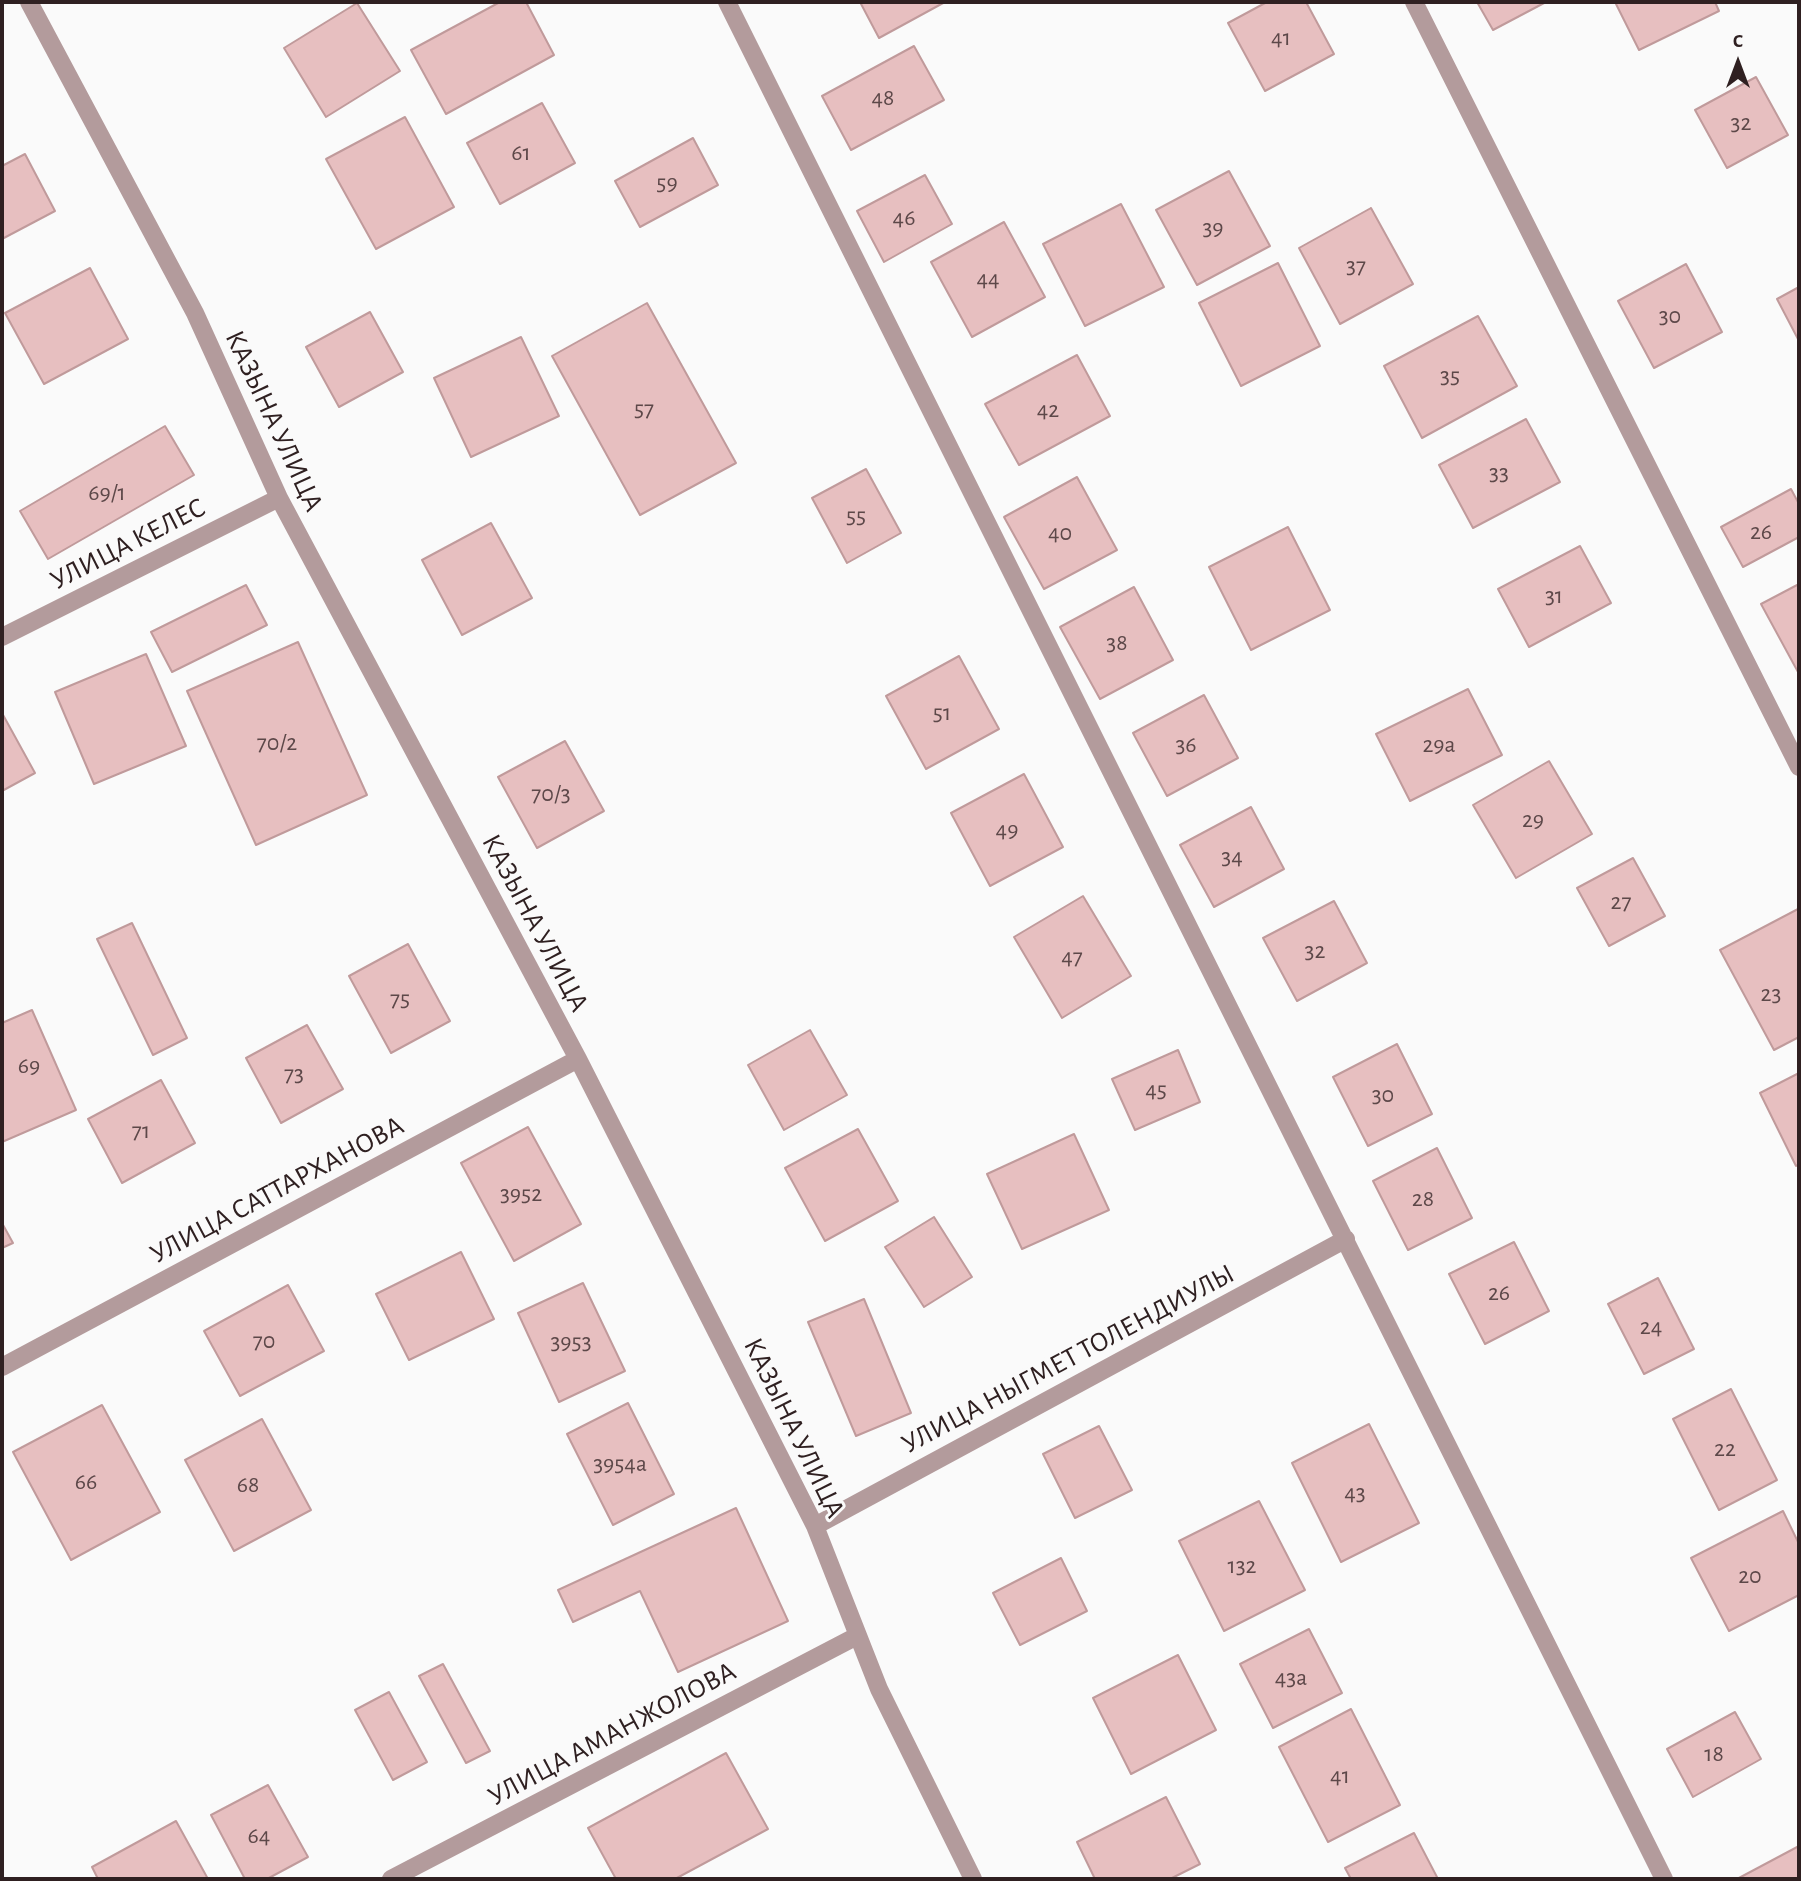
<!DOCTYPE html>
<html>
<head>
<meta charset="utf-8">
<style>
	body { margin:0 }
	#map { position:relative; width:1801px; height:1881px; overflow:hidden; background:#fafafa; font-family:"Alegreya Sans",sans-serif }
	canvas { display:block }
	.frame { position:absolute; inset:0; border:4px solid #2f2021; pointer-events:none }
	.north { position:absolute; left:1703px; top:28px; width:70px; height:70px; -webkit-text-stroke:5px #fafafa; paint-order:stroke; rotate:0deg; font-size:19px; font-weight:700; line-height:28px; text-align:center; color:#2f2021 }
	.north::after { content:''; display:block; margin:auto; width:24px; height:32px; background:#2f2021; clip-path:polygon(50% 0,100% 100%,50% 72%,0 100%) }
</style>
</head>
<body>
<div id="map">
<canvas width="1801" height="1881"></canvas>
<div class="frame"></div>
<div class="north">С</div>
</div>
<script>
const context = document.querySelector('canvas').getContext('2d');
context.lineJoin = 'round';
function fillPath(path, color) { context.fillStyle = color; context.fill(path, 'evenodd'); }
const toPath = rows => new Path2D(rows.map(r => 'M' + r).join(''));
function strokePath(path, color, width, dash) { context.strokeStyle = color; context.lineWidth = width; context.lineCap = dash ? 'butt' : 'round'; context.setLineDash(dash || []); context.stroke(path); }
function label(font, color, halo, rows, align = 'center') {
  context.font = font + ' "Alegreya Sans",sans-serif'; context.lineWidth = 6; context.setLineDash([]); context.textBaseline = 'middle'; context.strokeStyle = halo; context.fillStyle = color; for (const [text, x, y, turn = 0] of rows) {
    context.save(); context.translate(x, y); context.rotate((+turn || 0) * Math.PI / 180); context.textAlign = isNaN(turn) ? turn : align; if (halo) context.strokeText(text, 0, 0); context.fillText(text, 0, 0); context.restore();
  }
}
const building = toPath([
	[500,2,526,2,554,55,446,114,411,50,500,2],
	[860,2,945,2,879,38,860,2],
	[1267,2,1306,2,1334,54,1265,91,1228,23,1267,2],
	[1477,2,1546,2,1493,30,1477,2],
	[1615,2,1715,2,1719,11,1639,50,1615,2],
	[357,3,400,71,326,117,284,48,357,3],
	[914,46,944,100,851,150,822,96,914,46],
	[1756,77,1788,135,1727,168,1695,110,1756,77],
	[542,103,575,163,500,204,467,143,542,103],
	[405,117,454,207,376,249,326,159,405,117],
	[693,138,718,185,640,227,615,181,693,138],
	[25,154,55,211,2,239,2,166,25,154],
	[1229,171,1270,246,1197,285,1156,210,1229,171],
	[925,175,952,224,884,262,857,211,925,175],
	[1121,204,1164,287,1085,326,1043,244,1121,204],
	[1371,208,1413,284,1340,324,1299,248,1371,208],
	[1004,222,1045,297,972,337,931,262,1004,222],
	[1278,263,1320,346,1241,386,1199,303,1278,263],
	[1686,264,1722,332,1654,368,1618,301,1686,264],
	[90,268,128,339,44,384,5,313,90,268],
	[1799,287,1799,341,1777,299,1799,287],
	[647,303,736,463,640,515,552,356,647,303],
	[370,312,403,372,339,407,306,347,370,312],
	[1478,316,1517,386,1422,438,1384,366,1478,316],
	[521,337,559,416,471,457,434,378,521,337],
	[1077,355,1110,416,1019,465,985,404,1077,355],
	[1526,419,1560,482,1473,528,1439,465,1526,419],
	[165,426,194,475,48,559,20,511,165,426],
	[866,469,901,533,847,563,812,498,866,469],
	[1077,477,1117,550,1044,589,1004,517,1077,477],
	[1791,489,1799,504,1799,537,1743,567,1721,527,1791,489],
	[491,523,532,598,462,635,422,560,491,523],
	[1288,527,1330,610,1251,650,1209,567,1288,527],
	[1580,546,1611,603,1529,647,1498,589,1580,546],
	[1799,584,1799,672,1798,672,1761,604,1799,584],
	[246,585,267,625,172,672,151,632,246,585],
	[1134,587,1173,660,1100,699,1060,627,1134,587],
	[298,642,367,795,256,845,187,691,298,642],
	[146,654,186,746,94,784,55,692,146,654],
	[959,656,999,729,926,769,886,696,959,656],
	[1468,689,1502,755,1410,801,1376,734,1468,689],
	[1204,695,1238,758,1167,796,1133,733,1204,695],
	[2,713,35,773,2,791,2,713],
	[565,741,604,811,537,848,498,777,565,741],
	[1549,761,1592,834,1516,878,1473,805,1549,761],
	[1024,774,1063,847,990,886,951,813,1024,774],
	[1251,807,1284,869,1214,907,1180,845,1251,807],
	[1633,858,1665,916,1609,946,1577,888,1633,858],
	[1083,896,1131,976,1062,1018,1014,937,1083,896],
	[1334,901,1367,963,1297,1001,1263,938,1334,901],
	[1798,909,1799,1037,1774,1050,1720,950,1798,909],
	[132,923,187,1038,153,1055,97,939,132,923],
	[408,944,450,1021,391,1053,349,976,408,944],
	[32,1010,76,1110,2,1142,2,1023,32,1010],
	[307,1025,343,1089,281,1123,246,1058,307,1025],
	[810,1030,847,1095,784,1130,748,1065,810,1030],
	[1397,1044,1432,1114,1368,1146,1333,1077,1397,1044],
	[1178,1050,1200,1102,1135,1130,1112,1079,1178,1050],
	[1799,1073,1799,1164,1796,1166,1760,1093,1799,1073],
	[161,1080,195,1143,122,1183,88,1119,161,1080],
	[528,1127,581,1224,514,1261,461,1163,528,1127],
	[858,1129,898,1201,825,1241,785,1168,858,1129],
	[1074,1134,1109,1210,1022,1249,987,1174,1074,1134],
	[1437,1148,1472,1218,1408,1250,1373,1181,1437,1148],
	[934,1217,972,1277,924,1307,885,1247,934,1217],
	[2,1223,13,1243,2,1248,2,1223],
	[1514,1242,1549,1311,1485,1344,1449,1274,1514,1242],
	[461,1252,494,1319,409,1360,376,1294,461,1252],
	[1658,1278,1694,1349,1644,1374,1608,1304,1658,1278],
	[583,1283,625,1371,559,1402,518,1313,583,1283],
	[288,1285,324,1351,240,1396,204,1331,288,1285],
	[864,1299,911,1413,856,1436,808,1322,864,1299],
	[1731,1389,1777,1480,1719,1510,1673,1419,1731,1389],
	[628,1403,674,1494,613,1525,567,1434,628,1403],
	[102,1405,160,1512,71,1560,13,1452,102,1405],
	[262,1419,311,1510,234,1551,185,1460,262,1419],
	[1369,1424,1419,1523,1341,1562,1292,1463,1369,1424],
	[1099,1426,1132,1490,1075,1518,1043,1454,1099,1426],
	[1259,1501,1305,1590,1224,1631,1179,1541,1259,1501],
	[736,1508,788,1621,678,1672,640,1591,573,1622,558,1590,736,1508],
	[1783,1511,1799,1544,1799,1595,1729,1631,1691,1558,1783,1511],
	[1061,1558,1087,1611,1020,1645,993,1593,1061,1558],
	[1309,1629,1342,1693,1273,1728,1240,1664,1309,1629],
	[1178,1655,1216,1730,1131,1774,1093,1698,1178,1655],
	[443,1664,490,1751,466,1763,419,1676,443,1664],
	[389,1692,427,1762,393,1780,355,1710,389,1692],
	[1351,1709,1400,1805,1328,1842,1279,1747,1351,1709],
	[1735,1712,1761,1759,1693,1797,1667,1749,1735,1712],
	[726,1753,768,1829,675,1879,616,1879,588,1828,726,1753],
	[268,1785,308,1857,267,1879,245,1879,211,1815,268,1785],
	[1166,1797,1200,1864,1170,1879,1095,1879,1077,1842,1166,1797],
	[176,1821,208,1879,98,1879,92,1867,176,1821],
	[1414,1833,1438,1879,1351,1879,1345,1868,1414,1833],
	[1799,1846,1799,1879,1737,1879,1799,1846]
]);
fillPath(building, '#e7bfc0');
strokePath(building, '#c09a9b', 2);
strokePath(toPath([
	[29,2,195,313,279,498,578,1059,815,1526,879,1689,973,1879],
	[727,2,1664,1879],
	[1414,2,1799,767],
	[2,637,279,498],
	[2,1367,578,1059],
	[815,1526,1346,1239],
	[391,1879,857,1636]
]), '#b39b9c', 18);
label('24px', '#5d4849', null, [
	["41",1281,38],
	["48",883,98],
	["32",1741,123],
	["61",521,153],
	["59",667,183],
	["46",904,218],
	["39",1213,228],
	["37",1356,266],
	["44",988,279],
	["30",1670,316],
	["35",1450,376],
	["57",644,409],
	["42",1048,410],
	["33",1499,473],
	["69/1",107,493],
	["55",856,516],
	["26",1761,532],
	["40",1060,533],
	["31",1554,596],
	["38",1117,643],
	["51",942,713],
	["70/2",277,743],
	["36",1186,745],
	["29а",1439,745],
	["70/3",551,794],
	["29",1533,820],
	["49",1007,830],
	["34",1232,857],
	["27",1621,902],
	["32",1315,951],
	["47",1072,957],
	["23",1771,994],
	["75",400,999],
	["69",29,1066],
	["73",294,1074],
	["45",1156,1090],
	["30",1383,1095],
	["71",141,1131],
	["3952",521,1194],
	["28",1423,1199],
	["26",1499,1293],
	["24",1651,1327],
	["70",264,1341],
	["3953",571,1342],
	["22",1725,1449],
	["3954а",620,1464],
	["66",86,1482],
	["68",248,1485],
	["43",1355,1493],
	["132",1242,1566],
	["20",1750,1576],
	["43а",1291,1678],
	["18",1714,1754],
	["41",1340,1776],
	["64",259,1836]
]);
label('28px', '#2f2021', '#fafafa', [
	["КАЗЫНА УЛИЦА",274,421,65],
	["УЛИЦА КЕЛЕС",128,544,-27],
	["КАЗЫНА УЛИЦА",535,923,62],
	["УЛИЦА САТТАРХАНОВА",277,1190,-28],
	["УЛИЦА НЫГМЕТ ТОЛЕНДИУЛЫ",1068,1359,-28],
	["КАЗЫНА УЛИЦА",794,1428,64],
	["УЛИЦА АМАНЖОЛОВА",612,1734,-28]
]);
</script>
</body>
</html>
